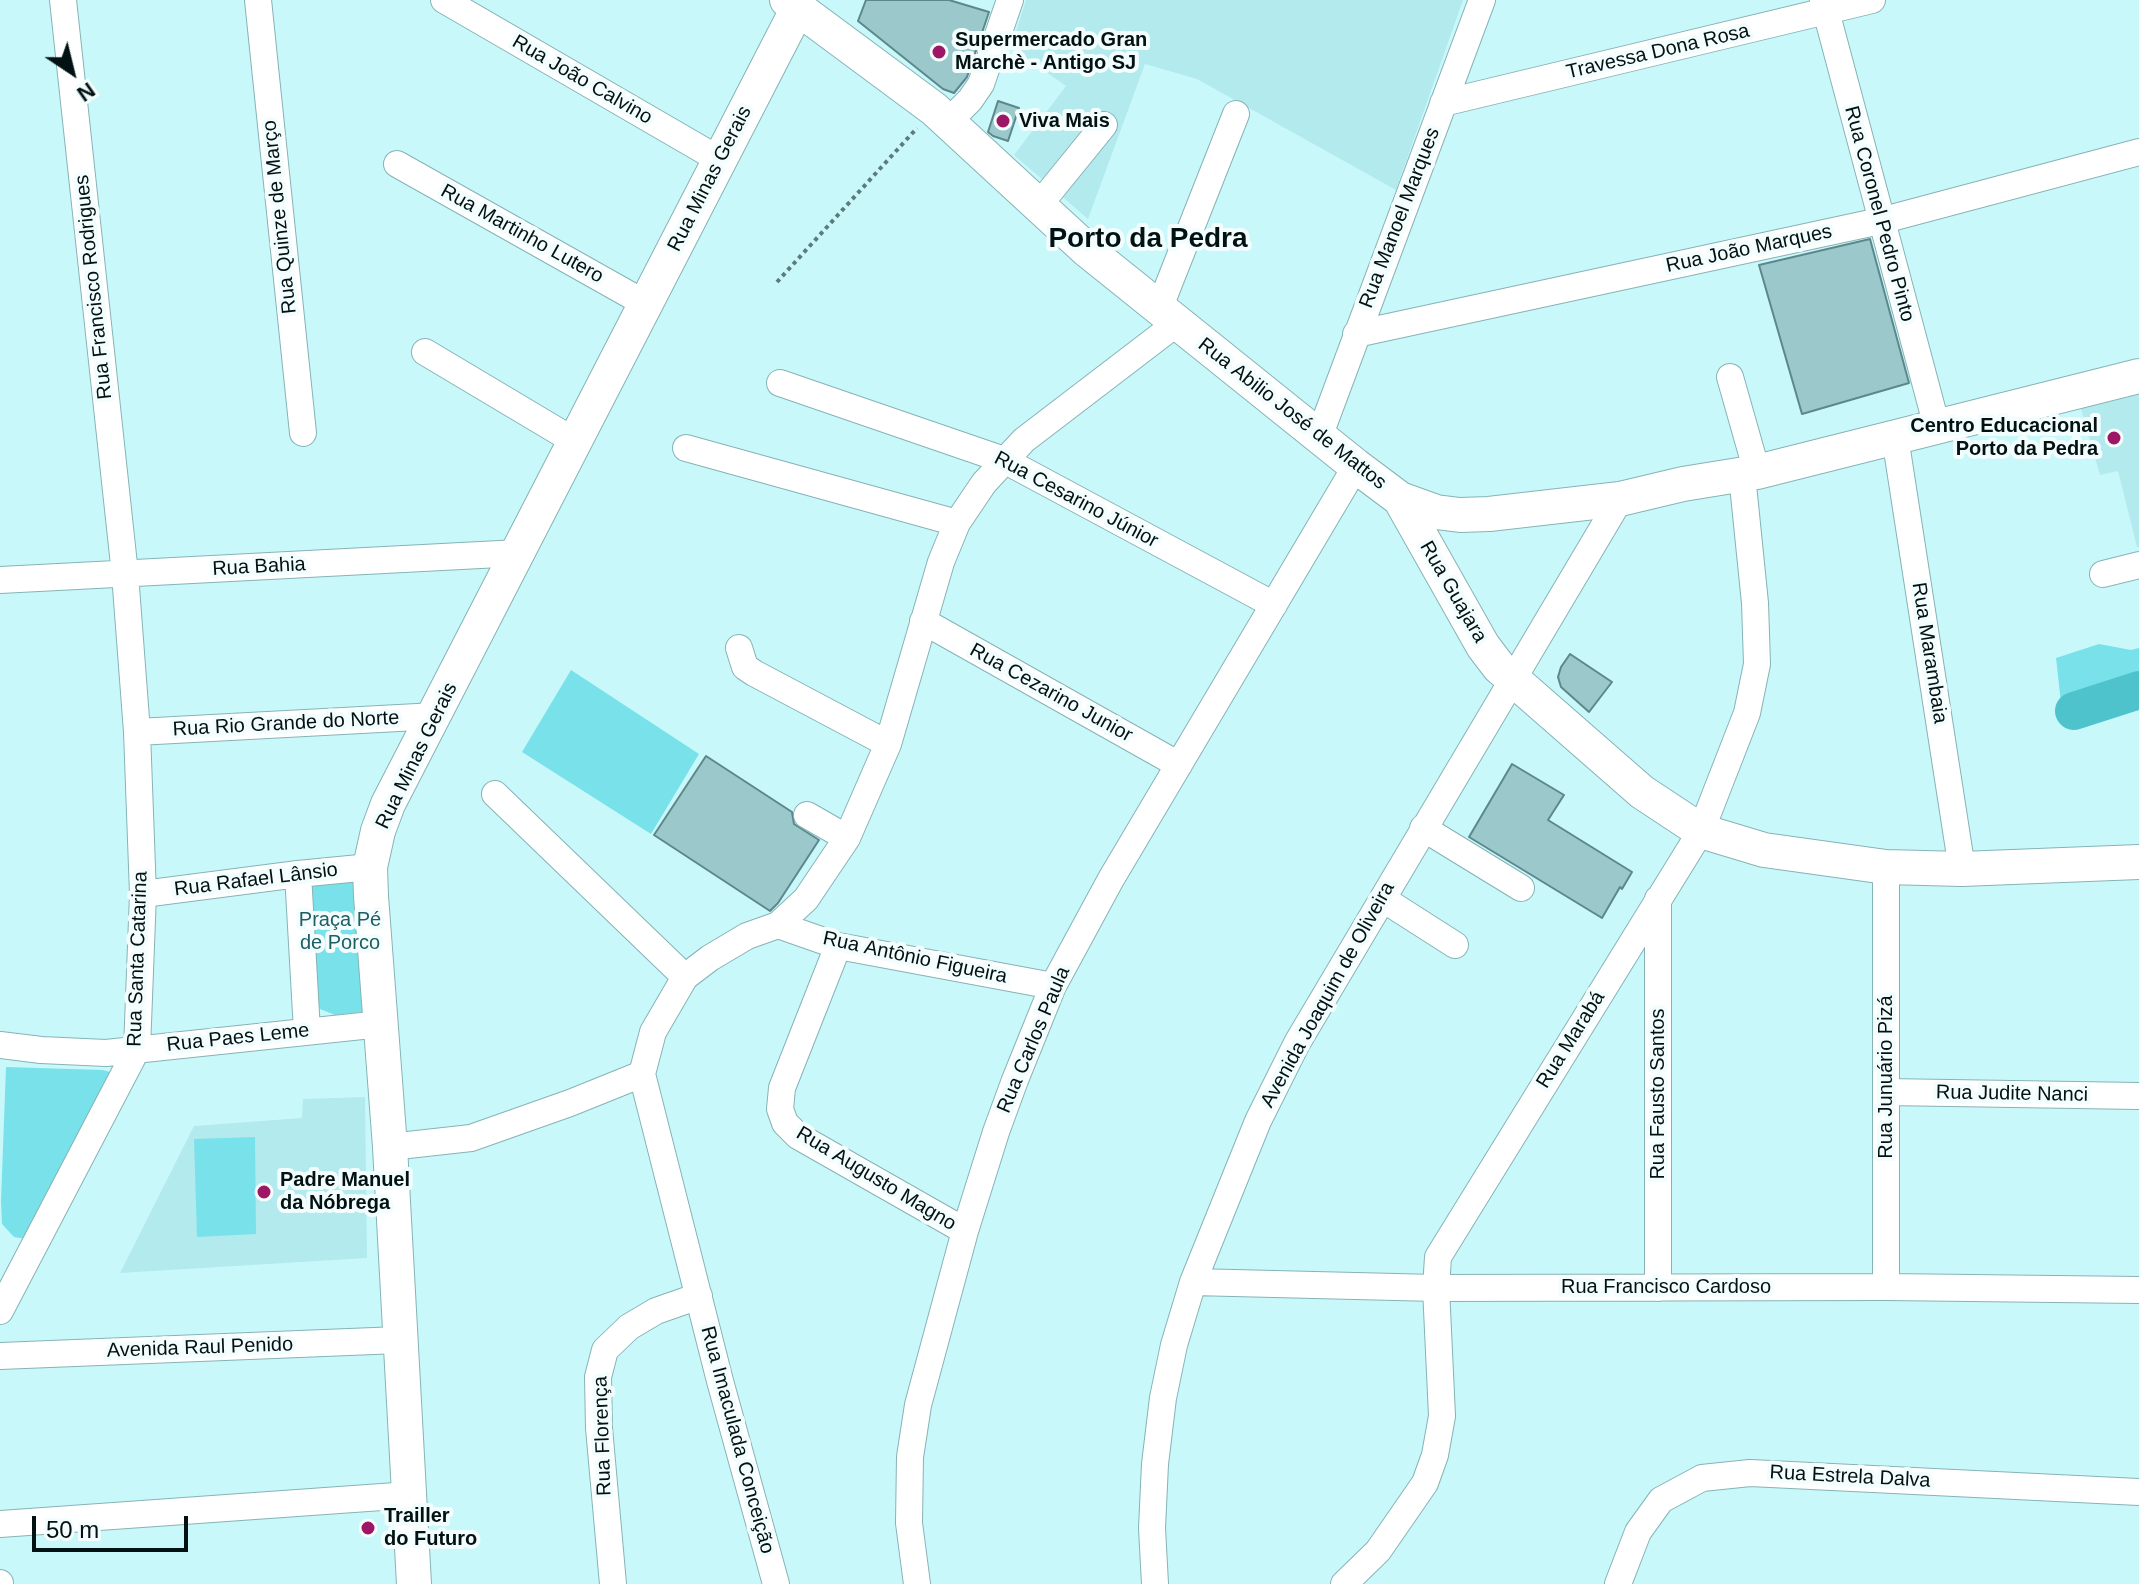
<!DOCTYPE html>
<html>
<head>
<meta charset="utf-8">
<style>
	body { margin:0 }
	#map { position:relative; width:2139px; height:1584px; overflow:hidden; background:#c9f8fb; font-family:Arial,sans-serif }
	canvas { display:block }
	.north { position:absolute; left:32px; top:32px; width:80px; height:80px; -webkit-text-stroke:6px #f4fdfe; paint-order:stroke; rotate:145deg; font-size:22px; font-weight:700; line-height:32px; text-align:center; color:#021112 }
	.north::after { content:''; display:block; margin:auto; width:28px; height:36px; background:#021112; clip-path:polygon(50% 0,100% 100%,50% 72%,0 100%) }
	.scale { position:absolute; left:32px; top:1516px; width:156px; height:36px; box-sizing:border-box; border:4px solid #021112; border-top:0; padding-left:10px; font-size:24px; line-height:28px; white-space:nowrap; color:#021112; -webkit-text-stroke:6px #f4fdfe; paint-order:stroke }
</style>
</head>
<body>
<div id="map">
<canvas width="2139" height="1584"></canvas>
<div class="north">N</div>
<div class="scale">50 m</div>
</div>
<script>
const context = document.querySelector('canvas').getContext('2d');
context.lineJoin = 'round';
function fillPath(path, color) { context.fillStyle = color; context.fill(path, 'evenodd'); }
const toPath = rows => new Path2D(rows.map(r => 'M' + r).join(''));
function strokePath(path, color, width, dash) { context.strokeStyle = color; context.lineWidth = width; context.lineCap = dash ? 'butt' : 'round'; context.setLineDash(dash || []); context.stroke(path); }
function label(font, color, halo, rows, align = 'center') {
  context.font = font + ' Arial,sans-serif'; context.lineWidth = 8; context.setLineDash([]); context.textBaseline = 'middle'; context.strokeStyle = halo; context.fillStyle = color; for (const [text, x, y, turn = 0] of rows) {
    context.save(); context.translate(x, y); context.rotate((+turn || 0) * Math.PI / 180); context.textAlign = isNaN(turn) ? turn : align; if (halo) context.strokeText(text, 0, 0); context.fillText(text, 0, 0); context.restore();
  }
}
fillPath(toPath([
	[1026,0,1463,0,1396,190,1197,79,1145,64,1088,219,1014,155,1066,86,1011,47],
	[2139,389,2139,547,2137,547,2118,471,2100,475,2080,405],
	[365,1097,367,1258,120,1273,194,1126,302,1118,303,1099]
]), '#b3eaee');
fillPath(toPath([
	[2099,644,2131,650,2139,648,2139,710,2093,719,2062,712,2056,658],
	[571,670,699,754,651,834,522,752],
	[360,879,368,1004,362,1012,335,1015,320,1009,316,1001,311,883],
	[6,1067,103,1070,116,1074,26,1239,14,1237,2,1224,1,1201],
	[255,1137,256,1234,197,1237,194,1139]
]), '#79e1e9');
strokePath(toPath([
	[2074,711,2139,690]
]), '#4fc3cb', 38);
const building = toPath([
	[866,0,949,0,989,12,967,77,954,93,943,89,858,21,866,0],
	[998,101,1019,108,1008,141,993,136,988,132,998,101],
	[1870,239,1909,383,1802,414,1759,265,1870,239],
	[1570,654,1612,682,1589,712,1561,687,1558,677,1561,667,1570,654],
	[706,756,792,812,794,824,819,840,778,903,770,911,654,835,706,756],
	[1512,764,1564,795,1548,820,1632,872,1622,889,1620,887,1602,918,1469,837,1512,764]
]);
fillPath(building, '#9bc8cb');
strokePath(building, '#5d888b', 2);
const minor = toPath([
	[258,0,303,433],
	[444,0,720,160],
	[1823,0,1937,427],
	[1443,103,1872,0],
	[949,121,970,100,981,84,1010,0],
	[397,164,646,304],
	[1039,205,1104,125],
	[1159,309,1236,114],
	[1356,334,1880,221,2139,152],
	[425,352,576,442],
	[1730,377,1757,472],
	[780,383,1004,460,1274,605],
	[1319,437,1482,0],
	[1895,437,1962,869],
	[686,448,957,523],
	[2103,574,2139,565],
	[0,580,519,553],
	[923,621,1179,765],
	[739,648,745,667,754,673,888,744],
	[137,732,436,716],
	[495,794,685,977],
	[807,815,847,838],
	[1423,828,1521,888],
	[298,874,307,1031],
	[143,894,298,874,370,867],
	[1383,899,1455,945],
	[778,925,838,946,1053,986],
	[838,946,782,1088,780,1109,785,1123,798,1136,965,1231],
	[0,1045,41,1050,106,1053,381,1024],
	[1886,1092,2139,1096],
	[390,1147,471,1138,570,1103,642,1074],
	[1193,1282,1436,1288,1886,1287,2139,1290],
	[1886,1287,1886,867],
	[1658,1288,1658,899],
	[0,1311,137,1049,143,894,137,732,125,574,63,0],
	[0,1356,399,1340],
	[0,1524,410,1495],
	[0,1583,0,1584],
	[613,1584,599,1428,598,1377,605,1350,629,1327,656,1311,699,1296],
	[776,1584,720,1381,642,1074,653,1032,685,977,710,958,747,936,778,925,806,899,847,838,888,744,941,562,957,523,984,483,1024,440,1177,323],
	[917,1584,909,1523,910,1457,918,1405,965,1231,996,1132,1015,1080,1053,986,1111,879,1356,466],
	[1155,1584,1152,1528,1155,1464,1163,1398,1174,1345,1193,1282,1258,1121,1297,1043,1620,499],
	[1344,1584,1378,1551,1425,1483,1435,1455,1442,1416,1436,1288,1438,1257,1701,831,1747,713,1757,664,1755,603,1742,475],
	[1618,1584,1638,1532,1661,1500,1702,1478,1750,1473,2139,1492]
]);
const major = toPath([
	[787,0,934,109,1087,250,1356,466,1400,499,1436,512,1460,515,1489,514,1620,499,1683,484,1757,472,2139,376],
	[1400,499,1483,646,1499,667,1642,792,1701,831,1764,850,1886,867,1962,869,2139,862],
	[414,1584,390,1147,371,896,370,867,378,831,388,804,798,8]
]);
strokePath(minor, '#86b3b6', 28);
strokePath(major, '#86b3b6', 36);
strokePath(toPath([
	[777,282,917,128]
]), '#5d7b7d', 4, [4, 4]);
strokePath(minor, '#fff', 26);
strokePath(major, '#fff', 34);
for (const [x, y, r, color] of [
	[939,52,8,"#9e1666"],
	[1003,121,8,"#9e1666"],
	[2114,438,8,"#9e1666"],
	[264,1192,8,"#9e1666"],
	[368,1528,8,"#9e1666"]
]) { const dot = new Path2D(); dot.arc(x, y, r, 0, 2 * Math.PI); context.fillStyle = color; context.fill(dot); strokePath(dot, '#f4fdfe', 3); }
label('bold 20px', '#021112', '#f4fdfe', [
	["Supermercado Gran",955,40],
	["Marchè - Antigo SJ",955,63],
	["Viva Mais",1019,121],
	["Centro Educacional",2098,426,"right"],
	["Porto da Pedra",2098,449,"right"],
	["Padre Manuel",280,1180],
	["da Nóbrega",280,1203],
	["Trailler",384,1516],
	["do Futuro",384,1539]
], 'left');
label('20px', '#021112', '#f4fdfe', [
	["Travessa Dona Rosa",1658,52,-13],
	["Rua João Calvino",582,80,30],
	["Rua Minas Gerais",710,179,-63],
	["Rua Coronel Pedro Pinto",1879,214,75],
	["Rua Quinze de Março",280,217,-96],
	["Rua Manoel Marques",1400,218,-69],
	["Rua Martinho Lutero",522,234,29],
	["Rua João Marques",1749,249,-12],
	["Rua Francisco Rodrigues",94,287,-96],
	["Rua Abilio José de Mattos",1292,414,38],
	["Rua Cesarino Júnior",1076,500,28],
	["Rua Bahia",259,567,-3],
	["Rua Guajara",1453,592,60],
	["Rua Marambaia",1929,653,81],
	["Rua Cezarino Junior",1051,693,29],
	["Rua Rio Grande do Norte",286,724,-3],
	["Rua Minas Gerais",417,756,-64],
	["Rua Rafael Lânsio",256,880,-7],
	["Rua Antônio Figueira",915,958,12],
	["Rua Santa Catarina",138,959,-88],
	["Avenida Joaquim de Oliveira",1328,995,-61],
	["Rua Paes Leme",238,1038,-6],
	["Rua Carlos Paula",1034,1040,-67],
	["Rua Marabá",1571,1040,-58],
	["Rua Junuário Pizá",1886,1077,-90],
	["Rua Fausto Santos",1658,1094,-90],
	["Rua Judite Nanci",2012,1094,1],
	["Rua Augusto Magno",876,1179,31],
	["Rua Francisco Cardoso",1666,1287],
	["Avenida Raul Penido",200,1348,-2],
	["Rua Florença",603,1436,-92],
	["Rua Imaculada Conceição",737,1440,75],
	["Rua Estrela Dalva",1850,1477,3]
]);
label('20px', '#1d5e62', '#f4fdfe', [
	["Praça Pé",340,920],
	["de Porco",340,943]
]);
label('bold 28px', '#021112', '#f4fdfe', [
	["Porto da Pedra",1148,239]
]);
</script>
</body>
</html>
